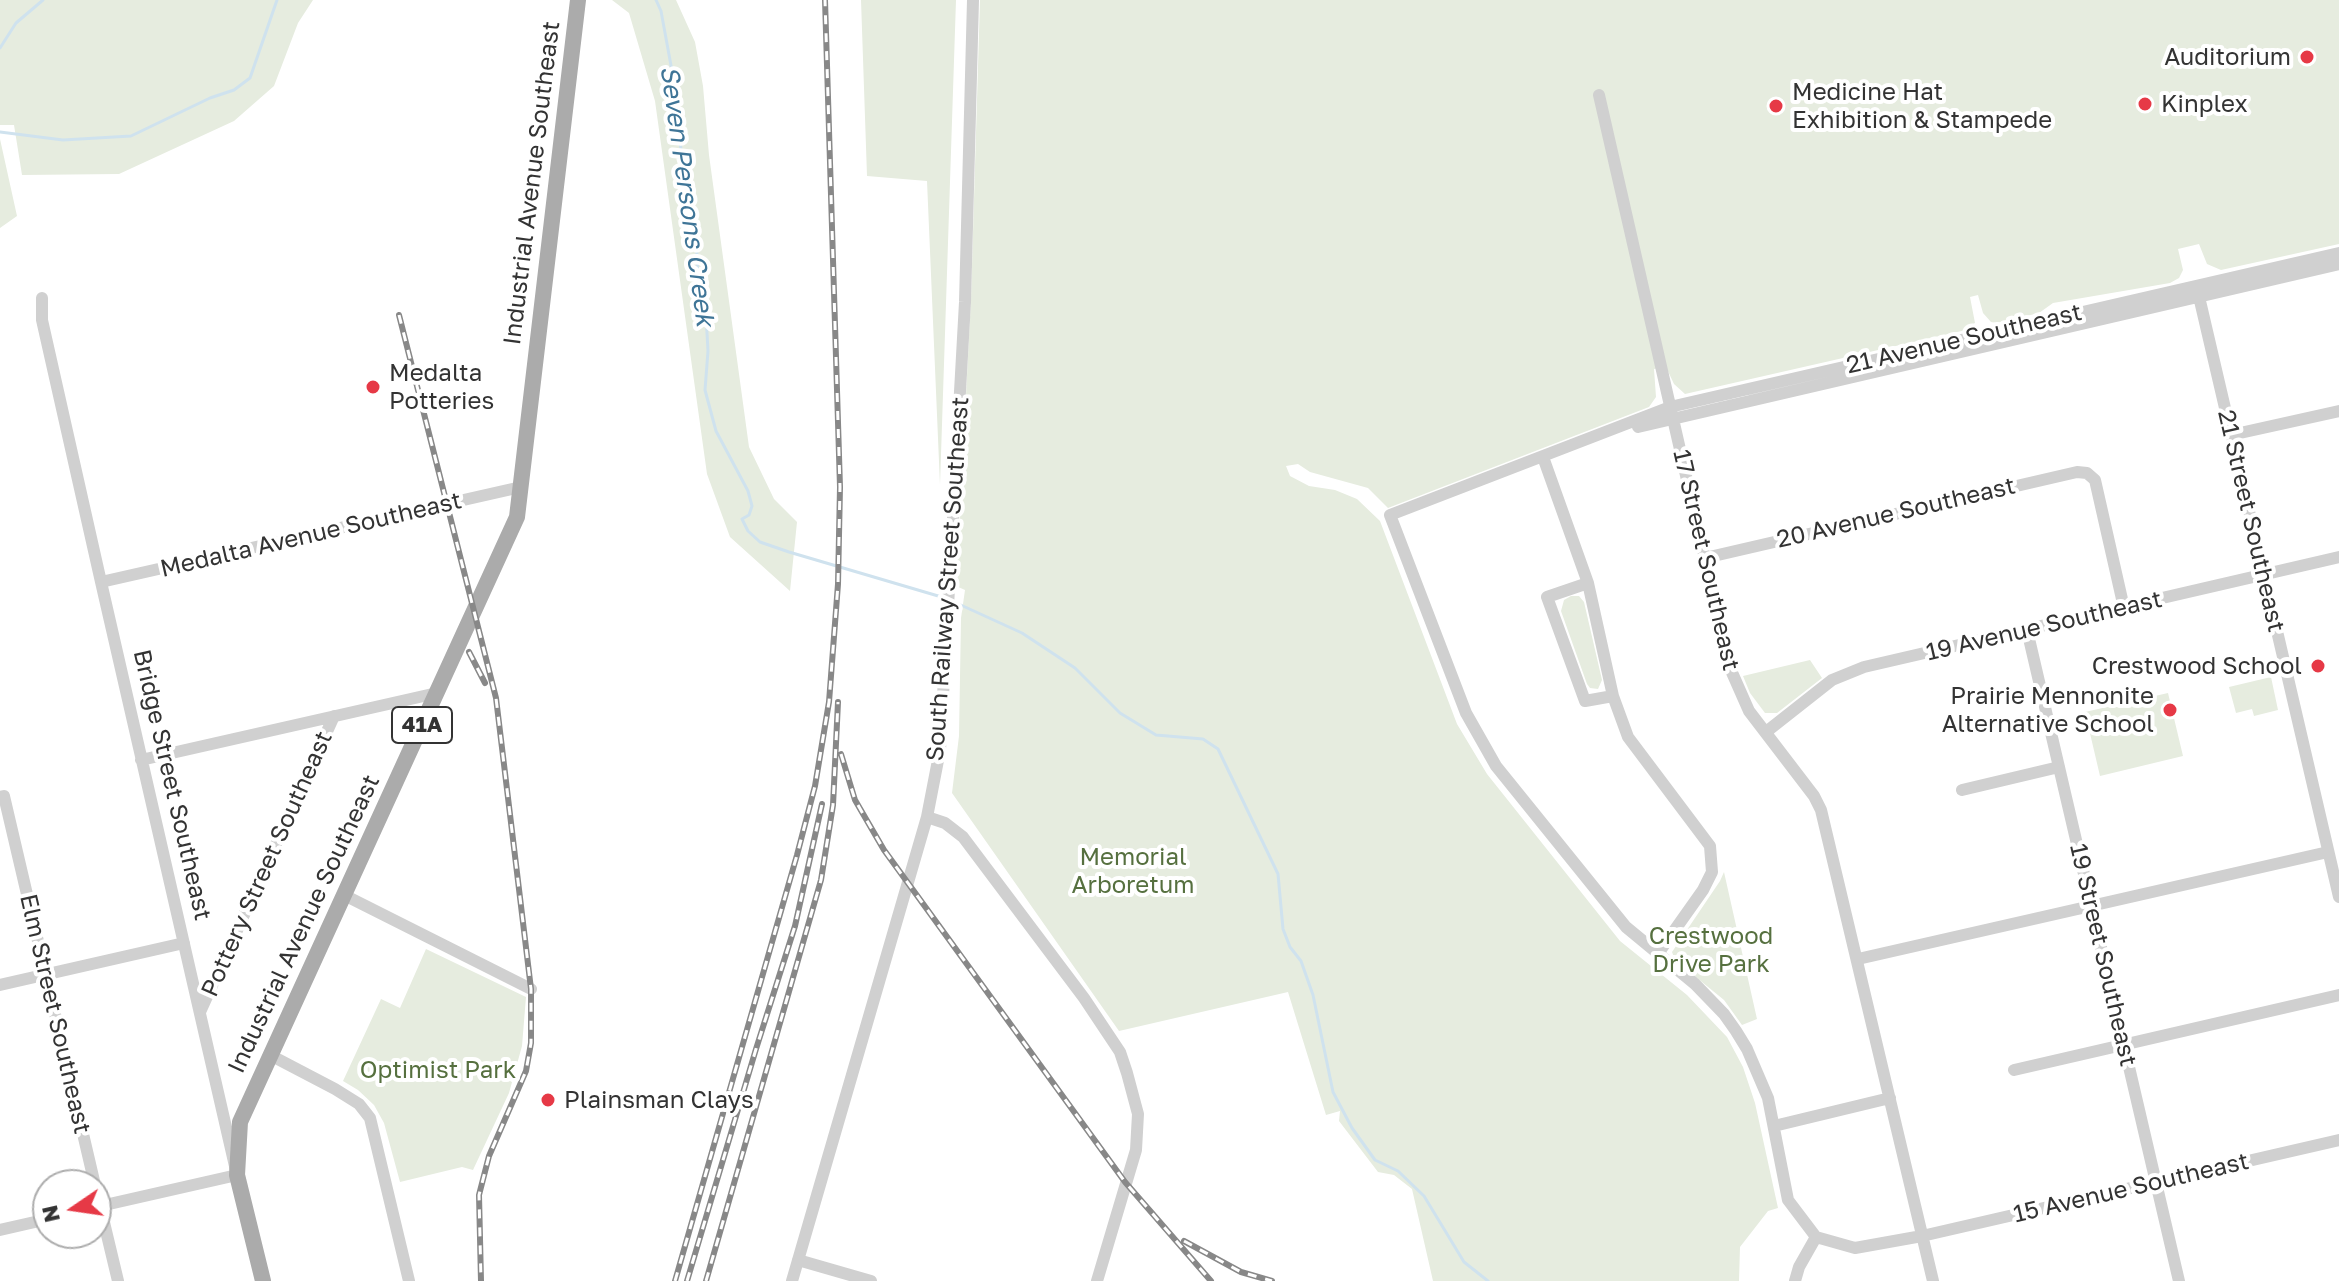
<!DOCTYPE html>
<html>
<head>
<meta charset="utf-8">
<style>
	body { margin:0 }
	#map { position:relative; width:2339px; height:1281px; overflow:hidden; background:#fff; font-family:"Golos Text",sans-serif }
	canvas { display:block }
	.north { position:absolute; left:32px; top:1169px; width:80px; height:80px; box-sizing:border-box; background:#fff; border:2px solid #adadad; border-radius:50%; rotate:257deg; font-size:22px; font-weight:700; line-height:32px; text-align:center; color:#333 }
	.north::after { content:''; display:block; margin:auto; width:28px; height:36px; background:#e63946; clip-path:polygon(50% 0,100% 100%,50% 72%,0 100%) }
</style>
</head>
<body>
<div id="map">
<canvas width="2339" height="1281"></canvas>
<div class="north">N</div>
</div>
<script>
const context = document.querySelector('canvas').getContext('2d');
context.lineJoin = 'round';
function fillPath(path, color) { context.fillStyle = color; context.fill(path, 'evenodd'); }
const toPath = rows => new Path2D(rows.map(r => 'M' + r).join(''));
function strokePath(path, color, width, dash) { context.strokeStyle = color; context.lineWidth = width; context.lineCap = dash ? 'butt' : 'round'; context.setLineDash(dash || []); context.stroke(path); }
function label(font, color, halo, rows, align = 'center') {
  context.font = font + ' "Golos Text",sans-serif'; context.lineWidth = 8; context.setLineDash([]); context.textBaseline = 'middle'; context.strokeStyle = halo; context.fillStyle = color; for (const [text, x, y, turn = 0] of rows) {
    context.save(); context.translate(x, y); context.rotate((+turn || 0) * Math.PI / 180); context.textAlign = isNaN(turn) ? turn : align; if (halo) context.strokeText(text, 0, 0); context.fillText(text, 0, 0); context.restore();
  }
}
fillPath(toPath([
	[0,0,313,0,298,23,274,86,234,121,119,174,22,175,14,125,0,125],
	[612,0,676,0,695,42,703,86,709,155,749,447,774,499,797,522,790,591,730,537,707,474,655,101,629,13],
	[861,0,956,0,940,485,927,181,867,176],
	[980,0,2339,0,2339,244,2221,270,2207,264,2199,244,2178,249,2183,270,2179,278,2170,283,2053,303,2039,313,1997,323,1991,322,1983,313,1978,295,1970,297,1975,323,1966,330,1685,394,1674,384,1666,367,1654,369,1656,397,1649,407,1388,508,1368,488,1310,472,1298,464,1286,466,1290,476,1309,486,1335,490,1357,499,1380,521,1457,724,1487,774,1620,941,1687,995,1727,1037,1743,1067,1755,1103,1778,1208,1768,1211,1740,1247,1739,1281,1433,1281,1412,1189,1394,1175,1378,1172,1339,1121,1340,1111,1326,1115,1288,992,1119,1031,952,793,959,736,961,618,965,590,956,586,971,299],
	[0,139,17,216,0,228],
	[1571,596,1579,596,1584,602,1602,680,1598,689,1590,688,1587,684,1561,611,1564,600],
	[1810,660,1822,678,1777,713,1765,713,1750,693,1743,676],
	[2271,677,2278,710,2254,716,2252,709,2236,713,2229,687],
	[2168,693,2183,756,2100,776,2085,712],
	[1724,872,1757,1019,1742,1025,1724,1000,1675,960,1672,952,1720,881],
	[426,949,526,997,522,1046,509,1093,473,1170,462,1167,400,1182,384,1123,374,1105,358,1090,343,1081,381,999,400,1008]
]), '#e6ecdf');
strokePath(toPath([
	[656,0,661,11,672,71,686,194,696,235,698,279,706,315,708,351,705,390,716,431,748,491,752,506,749,515,742,519,748,531,760,542,789,552,945,598],
	[0,48,16,23,43,0],
	[0,132,63,140,131,136,210,98,234,90,250,78,277,0],
	[952,601,1022,633,1075,668,1120,713,1156,735,1203,739,1218,749,1278,874,1283,929,1290,947,1301,961,1313,995,1333,1092,1352,1128,1375,1160,1398,1171,1424,1196,1464,1262,1488,1281]
]), '#cfe2ee', 3);
strokePath(toPath([
	[1599,95,1730,668,1749,711,1814,796,1821,810,1933,1281],
	[2339,253,1670,407,1390,515,1466,713,1496,766,1626,927,1695,984,1724,1014,1736,1031,1747,1049,1768,1098,1788,1200,1816,1237,1855,1248,1922,1236,2339,1140],
	[2197,288,2339,897],
	[42,298,42,320,101,582,237,1175,96,1207],
	[1638,427,2339,264],
	[2231,435,2339,411],
	[1543,457,1588,583,1613,696,1628,737,1710,846,1712,872,1703,890,1657,955],
	[1705,558,2077,472,2087,473,2095,480,2124,608],
	[101,582,521,487],
	[1588,583,1547,597,1585,701,1613,696],
	[2027,630,2179,1281],
	[1766,732,1832,680,1864,667,2339,557],
	[141,760,437,693],
	[1962,790,2059,767],
	[0,797,4,796,95,1185],
	[927,817,945,823,963,837,1084,998,1120,1052,1127,1073,1138,1114,1136,1150,1097,1281],
	[344,895,531,989],
	[1858,959,2328,852],
	[0,985,184,943],
	[200,1012,334,716],
	[270,1055,335,1089,359,1104,370,1118,409,1281],
	[2014,1070,2339,995],
	[1774,1126,1890,1098],
	[96,1189,118,1281],
	[0,1230,48,1219],
	[798,1260,871,1281],
	[792,1281,927,817,940,750,965,302,973,0],
	[1795,1281,1799,1267,1816,1237]
]), '#d0d0d0', 12);
strokePath(toPath([
	[263,1281,237,1175,240,1122,517,517,578,0]
]), '#ababab', 16);
const rail = toPath([
	[399,315,496,698,531,989,531,1043,526,1071,489,1156,479,1195,481,1281],
	[469,652,485,683],
	[841,754,855,800,884,850,1125,1182,1211,1281],
	[1184,1241,1241,1272,1272,1281],
	[675,1281,797,855,815,786,829,702,838,584,840,487,825,0],
	[687,1281,756,1049,795,926,822,804],
	[706,1281,821,880,833,805,838,702]
]);
strokePath(rail, '#888', 6);
strokePath(rail, '#fff', 3, [9]);
for (const [x, y, r, color] of [
	[2307,57,8,"#e63946"],
	[2145,104,8,"#e63946"],
	[1776,106,8,"#e63946"],
	[373,387,8,"#e63946"],
	[2318,666,8,"#e63946"],
	[2170,710,8,"#e63946"],
	[548,1100,8,"#e63946"]
]) { const dot = new Path2D(); dot.arc(x, y, r, 0, 2 * Math.PI); context.fillStyle = color; context.fill(dot); strokePath(dot, '#fff', 3); }
for (const [x, y, w] of [
	[422,725,60]
]) { const box = new Path2D(); box.roundRect(x - w / 2, y - 18, w, 36, 6); context.fillStyle = '#fff'; context.fill(box); strokePath(box, '#333', 2); }
label('bold 22px', '#333', null, [
	["41A",422,725]
]);
label('24px', '#333', '#fff', [
	["Auditorium",2291,57,"right"],
	["Medicine Hat",1792,92],
	["Exhibition & Stampede",1792,120],
	["Kinplex",2161,104],
	["Medalta",389,373],
	["Potteries",389,401],
	["Crestwood School",2302,666,"right"],
	["Prairie Mennonite",2154,696,"right"],
	["Alternative School",2154,724,"right"],
	["Plainsman Clays",564,1100]
], 'left');
label('24px', '#333', '#fff', [
	["Industrial Avenue Southeast",532,183,-83],
	["21 Avenue Southeast",1964,339,-13],
	["20 Avenue Southeast",1896,513,-13],
	["21 Street Southeast",2251,521,77],
	["Medalta Avenue Southeast",311,535,-13],
	["17 Street Southeast",1706,560,77],
	["South Railway Street Southeast",948,579,-86],
	["19 Avenue Southeast",2044,626,-13],
	["Bridge Street Southeast",172,785,77],
	["Pottery Street Southeast",267,864,-66],
	["Industrial Avenue Southeast",304,924,-65],
	["19 Street Southeast",2103,955,77],
	["Elm Street Southeast",55,1014,77],
	["15 Avenue Southeast",2131,1188,-13]
]);
label('24px', '#56703f', '#fff', [
	["Memorial",1133,857],
	["Arboretum",1133,885],
	["Crestwood",1711,936],
	["Drive Park",1711,964],
	["Optimist Park",438,1070]
]);
label('italic 26px', '#3f7597', '#fff', [
	["Seven Persons Creek",687,196,82]
]);
</script>
</body>
</html>
